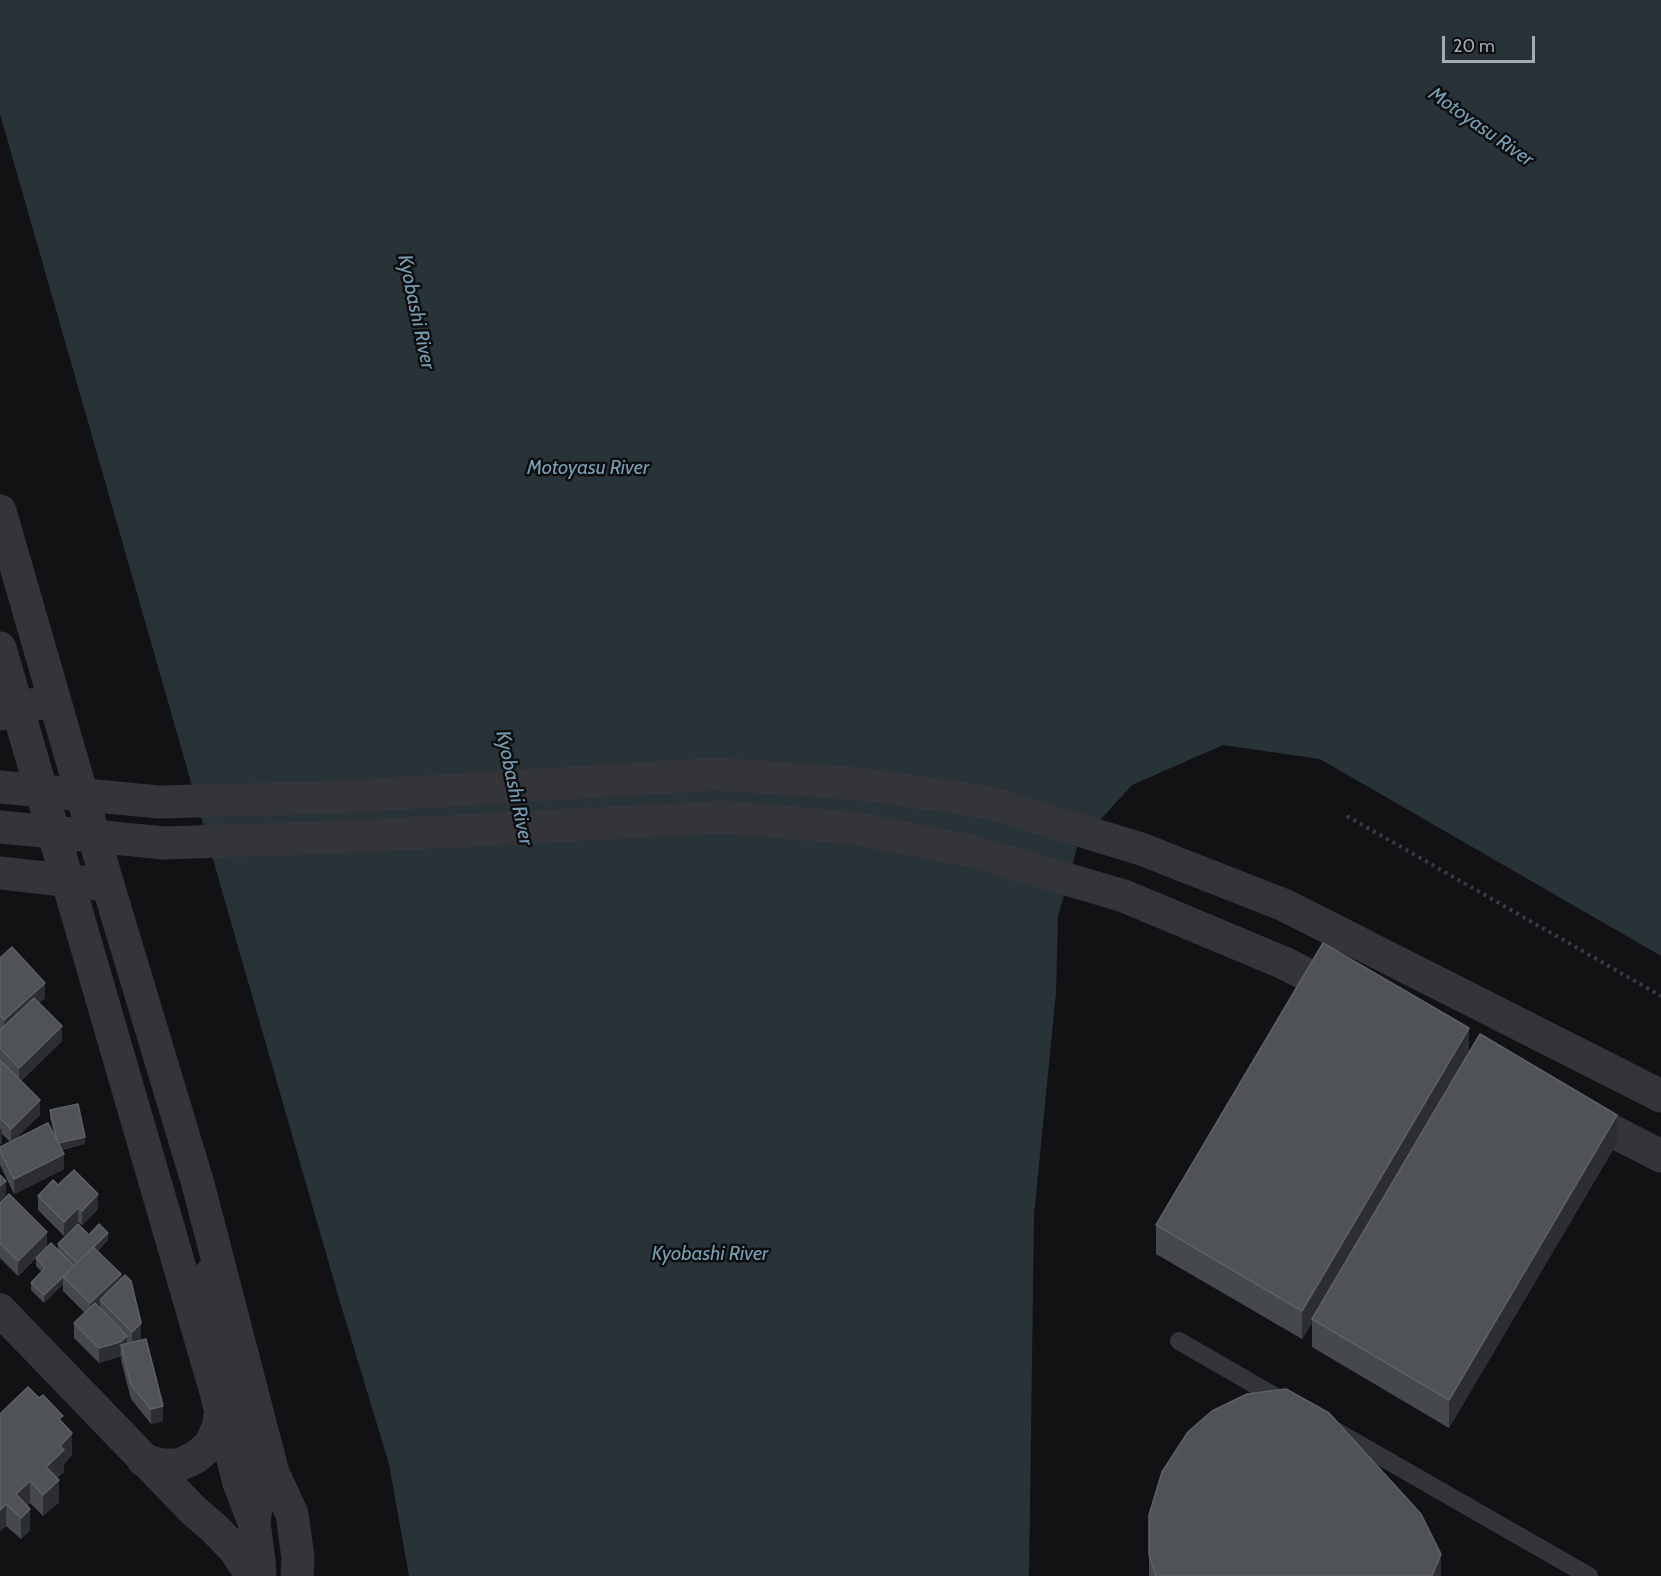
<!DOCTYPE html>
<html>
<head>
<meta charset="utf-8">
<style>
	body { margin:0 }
	#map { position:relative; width:1661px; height:1576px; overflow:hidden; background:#121214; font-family:Cabin,sans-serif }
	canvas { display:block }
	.scale { position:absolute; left:1442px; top:36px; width:93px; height:27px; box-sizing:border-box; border:3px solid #a3abb5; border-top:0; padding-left:8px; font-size:18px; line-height:21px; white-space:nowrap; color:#a3abb5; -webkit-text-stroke:4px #0d0e0f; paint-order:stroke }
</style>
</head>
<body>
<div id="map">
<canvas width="1661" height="1576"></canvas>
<div class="scale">20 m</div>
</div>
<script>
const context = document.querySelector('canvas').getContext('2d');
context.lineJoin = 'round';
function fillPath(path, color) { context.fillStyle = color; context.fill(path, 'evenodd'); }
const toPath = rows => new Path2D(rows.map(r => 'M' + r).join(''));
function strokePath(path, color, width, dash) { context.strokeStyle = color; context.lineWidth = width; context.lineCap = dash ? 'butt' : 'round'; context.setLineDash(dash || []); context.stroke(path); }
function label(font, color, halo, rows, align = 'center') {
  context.font = font + ' Cabin,sans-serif'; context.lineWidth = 5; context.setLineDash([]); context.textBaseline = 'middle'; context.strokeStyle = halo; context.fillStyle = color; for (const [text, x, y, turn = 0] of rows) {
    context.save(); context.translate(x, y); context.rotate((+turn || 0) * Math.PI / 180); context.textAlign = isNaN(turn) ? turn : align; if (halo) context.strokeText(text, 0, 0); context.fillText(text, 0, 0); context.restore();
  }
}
fillPath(toPath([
	[0,0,1661,0,1661,956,1320,759,1223,745,1132,785,1078,844,1058,917,1056,992,1034,1216,1029,1576,409,1576,389,1464,340,1302,239,950,0,114]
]), '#283338');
strokePath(toPath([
	[1347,816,1661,996]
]), '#393c40', 4, [3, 4.5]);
strokePath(toPath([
	[1179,1341,1288,1404],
	[1336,1431,1589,1576]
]), '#333539', 18);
strokePath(toPath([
	[0,714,54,699],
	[0,873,108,885],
	[210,1275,217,1326,260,1477,254,1522],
	[143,1460,161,1465,179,1465,196,1457,210,1445,218,1428,221,1410,218,1400]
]), '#333539', 33);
strokePath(toPath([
	[0,511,108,885,198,1184,273,1473,292,1514,298,1558,297,1576],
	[0,648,216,1392,239,1483,254,1522,259,1561,260,1576],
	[0,1310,193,1510,215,1529,235,1550,252,1576]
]), '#333539', 33);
strokePath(toPath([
	[0,787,159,802,343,797,715,774,862,784,987,802,1141,849,1284,905,1661,1096],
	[0,827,164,843,345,837,724,817,853,828,971,851,1124,896,1284,963,1344,994],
	[1577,1113,1661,1156]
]), '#333539', 33);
fillPath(toPath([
	[0,958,45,998,39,1003,62,1041,21,1081,40,1115,14,1140,54,1134,50,1117,50,1110,85,1144,61,1150,64,1169,14,1194,0,1165,0,1147,10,1142,2,1134,2,1143,0,1145],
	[1469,1052,1617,1143,1449,1428,1312,1347,1312,1323,1302,1339,1156,1254,1156,1225],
	[58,1185,98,1209,82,1225,78,1222,64,1236,38,1210,38,1196],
	[0,1203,47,1247,18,1276,0,1258],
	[89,1235,108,1240,98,1251,121,1280,141,1338,138,1341,163,1421,151,1424,131,1399,121,1360,121,1356,99,1363,74,1338,74,1323,85,1313,63,1291,63,1284,44,1303,31,1290,31,1283,42,1272,36,1266,36,1258,58,1250,58,1244],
	[0,1414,63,1423,72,1455,64,1464,64,1472,57,1478,59,1502,43,1516,30,1503,27,1506,30,1530,21,1539,6,1526,0,1531],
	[1149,1515,1441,1576,1149,1576]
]), '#45484c');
fillPath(toPath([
	[45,983,45,998,4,1035,4,1020],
	[62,1026,62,1041,19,1083,19,1068],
	[1469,1028,1469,1056,1312,1319,1312,1323,1302,1339,1302,1311],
	[40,1100,40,1115,11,1143,11,1129],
	[1617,1115,1617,1143,1449,1428,1449,1400],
	[2,1128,2,1143,0,1145,0,1130],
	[85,1137,85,1144,57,1150,57,1143],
	[64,1154,64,1169,14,1194,14,1179],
	[6,1181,6,1195,0,1201,0,1186],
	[98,1194,98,1209,82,1225,82,1211],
	[78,1208,78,1222,64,1236,64,1222],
	[47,1232,47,1247,18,1276,18,1261],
	[108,1233,108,1240,78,1271,78,1263],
	[121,1274,121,1288,100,1300,100,1308,90,1318,90,1303],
	[63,1277,63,1284,44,1303,44,1295],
	[141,1323,141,1338,132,1347,132,1332],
	[127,1336,127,1350,121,1345,120,1357,99,1363,99,1348],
	[163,1406,163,1421,151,1424,151,1409],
	[72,1433,72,1455,64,1464,64,1472,46,1488,46,1467,60,1446],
	[59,1480,59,1502,43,1516,43,1495],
	[30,1481,30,1503,17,1515,16,1494],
	[6,1504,6,1526,0,1531,0,1510],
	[30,1509,30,1530,21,1539,21,1518],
	[1441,1554,1441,1576,1432,1576]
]), '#2c2e31');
const building = toPath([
	[1323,943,1469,1028,1302,1311,1156,1225,1323,943],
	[12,947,45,983,4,1020,0,1015,0,958,12,947],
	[34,998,62,1026,19,1068,0,1048,0,1030,34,998],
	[1480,1034,1617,1115,1449,1400,1312,1319,1480,1034],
	[0,1060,40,1100,11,1129,0,1118,0,1060],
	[78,1104,85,1137,58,1143,50,1110,78,1104],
	[48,1123,64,1154,14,1179,0,1151,0,1147,48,1123],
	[74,1170,98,1194,82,1211,78,1208,64,1222,38,1196,53,1180,58,1185,74,1170],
	[0,1175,6,1181,0,1186,0,1175],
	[9,1194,47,1232,18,1261,0,1243,0,1203,9,1194],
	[78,1224,89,1235,99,1224,108,1233,77,1263,58,1244,78,1224],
	[51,1243,74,1266,44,1295,31,1283,45,1268,36,1258,51,1243],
	[93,1247,121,1274,90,1303,63,1277,93,1247],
	[125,1275,131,1281,141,1323,132,1332,100,1300,125,1275],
	[95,1303,127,1336,120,1342,99,1348,74,1323,95,1303],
	[146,1339,163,1406,151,1409,131,1385,121,1345,146,1339],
	[28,1387,39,1398,43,1395,63,1416,59,1419,72,1433,60,1446,64,1450,46,1467,59,1480,43,1495,30,1481,16,1494,30,1509,21,1518,6,1504,0,1510,0,1414,28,1387],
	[1286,1389,1329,1413,1421,1514,1441,1554,1432,1576,1156,1576,1149,1555,1149,1515,1162,1472,1188,1432,1212,1411,1247,1394,1286,1389]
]);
fillPath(building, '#4f5357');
strokePath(building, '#5c6166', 1.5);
label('italic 20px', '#789db2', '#0d0e0f', [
	["Motoyasu River",1481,127,35],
	["Kyobashi River",416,312,78],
	["Motoyasu River",588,468],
	["Kyobashi River",514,788,78],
	["Kyobashi River",710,1254]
]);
</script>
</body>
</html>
